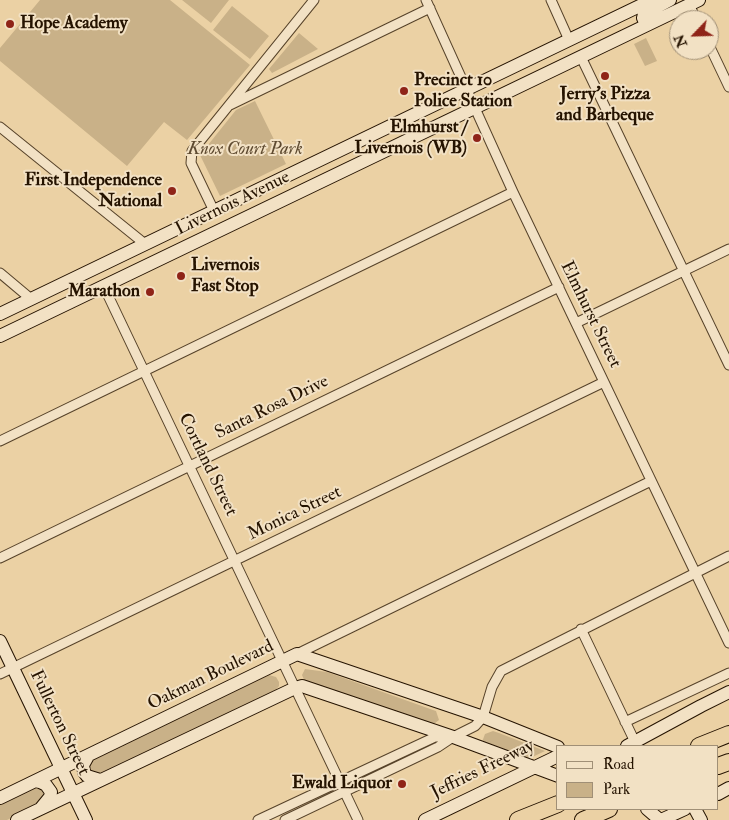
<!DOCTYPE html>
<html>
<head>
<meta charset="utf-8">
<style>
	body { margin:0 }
	#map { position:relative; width:729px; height:820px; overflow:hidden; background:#ebd1a4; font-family:"IM FELL Double Pica",serif }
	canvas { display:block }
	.legend { position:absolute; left:556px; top:745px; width:162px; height:65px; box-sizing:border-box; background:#f2e1c4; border:1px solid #a08f76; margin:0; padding:6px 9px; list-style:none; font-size:15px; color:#251300 }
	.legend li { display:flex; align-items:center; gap:10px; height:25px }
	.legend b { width:25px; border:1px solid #a08f76 }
	.north { position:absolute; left:669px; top:10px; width:50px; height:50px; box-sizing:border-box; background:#f2e1c4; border:1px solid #a08f76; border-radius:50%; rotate:246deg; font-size:14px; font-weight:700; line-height:20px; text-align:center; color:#251300 }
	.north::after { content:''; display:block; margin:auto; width:18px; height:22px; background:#8f2418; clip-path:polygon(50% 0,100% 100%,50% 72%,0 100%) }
</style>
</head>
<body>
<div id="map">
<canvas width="729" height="820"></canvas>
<ul class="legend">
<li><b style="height:6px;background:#f2e1c4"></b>Road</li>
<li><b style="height:14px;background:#c9b188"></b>Park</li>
</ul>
<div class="north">N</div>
</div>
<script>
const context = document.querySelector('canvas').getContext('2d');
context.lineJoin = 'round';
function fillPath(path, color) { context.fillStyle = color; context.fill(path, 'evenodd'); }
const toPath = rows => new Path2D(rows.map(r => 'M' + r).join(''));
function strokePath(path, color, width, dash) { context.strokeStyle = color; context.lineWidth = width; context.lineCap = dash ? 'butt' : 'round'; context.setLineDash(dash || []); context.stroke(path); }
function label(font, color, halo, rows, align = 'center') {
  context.font = font + ' "IM FELL Double Pica",serif'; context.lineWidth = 4; context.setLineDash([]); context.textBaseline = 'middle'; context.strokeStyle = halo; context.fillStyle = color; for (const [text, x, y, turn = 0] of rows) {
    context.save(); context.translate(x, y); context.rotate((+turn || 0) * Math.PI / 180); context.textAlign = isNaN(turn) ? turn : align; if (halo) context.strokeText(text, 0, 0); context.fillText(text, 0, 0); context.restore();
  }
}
fillPath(toPath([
	[40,0,170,0,250,65,187,140,164,122,127,166,0,61,0,48],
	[182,0,229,0,211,23],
	[232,6,269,36,250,59,213,30],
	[299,33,318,49,272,73,269,69],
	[646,38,657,61,645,66,634,44],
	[255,101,286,164,220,196,200,155,236,110],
	[305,669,327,672,433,710,436,711,439,720,430,727,305,682,302,675],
	[269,675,276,677,279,682,279,686,275,691,100,776,92,776,87,764,92,760],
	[493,731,499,733,545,751,526,760,482,742,485,734],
	[36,787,42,789,46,794,40,804,7,820,0,820,0,804]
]), '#c9b188');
const street = toPath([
	[426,0,513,192,729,643],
	[551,0,569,40],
	[689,5,697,20],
	[709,45,729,87],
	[581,57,729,365],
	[230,105,430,8],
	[0,127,145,244],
	[214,211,191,163,192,151,314,0],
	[0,273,31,299],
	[104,287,358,820],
	[576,323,729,249],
	[0,441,513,192],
	[0,558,559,287],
	[581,629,635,742],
	[297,654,651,481],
	[0,674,604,382],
	[625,722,729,673],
	[258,820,435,737,445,737],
	[285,820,438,747,453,737,475,726,483,717,492,687,501,671,729,556]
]);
const secondary = toPath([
	[646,25,643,18,644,14,670,0],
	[0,314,652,0],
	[0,336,699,0],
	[0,641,86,820],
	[627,746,701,706,729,692],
	[88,756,83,765,84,772,87,776,100,780],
	[35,781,40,782,46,785,51,792,50,797,41,808],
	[718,794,729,788],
	[0,798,297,654,483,717,558,747],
	[647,809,660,820],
	[695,809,701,820],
	[17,820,295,688,302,686,453,737,558,776],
	[425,820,558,756],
	[661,820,685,809]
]);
const highway = toPath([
	[699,746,729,734],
	[718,766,729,762],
	[518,820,558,804],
	[583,820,609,809]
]);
strokePath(street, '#564229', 11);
strokePath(secondary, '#251300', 14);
strokePath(highway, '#251300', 18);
strokePath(street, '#f2e1c4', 9);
strokePath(secondary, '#f2e1c4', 12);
strokePath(highway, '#ebd1a4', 16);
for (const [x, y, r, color] of [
	[10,24,5,"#8f2418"],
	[605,76,5,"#8f2418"],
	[404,91,5,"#8f2418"],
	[477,138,5,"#8f2418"],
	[172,191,5,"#8f2418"],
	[181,276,5,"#8f2418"],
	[150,292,5,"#8f2418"],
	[402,784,5,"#8f2418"]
]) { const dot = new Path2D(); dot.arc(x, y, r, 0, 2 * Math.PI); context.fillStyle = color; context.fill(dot); strokePath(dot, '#f2e1c4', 2); }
label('bold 18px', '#251300', '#f2e1c4', [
	["Hope Academy",20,24,"left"],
	["Precinct 10",414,81,"left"],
	["Police Station",414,102,"left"],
	["Jerry's Pizza",605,95,"center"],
	["and Barbeque",605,116,"center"],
	["Elmhurst /",467,128],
	["Livernois (WB)",467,149],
	["First Independence",162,181],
	["National",162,202],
	["Livernois",191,266,"left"],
	["Fast Stop",191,287,"left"],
	["Marathon",140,292],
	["Ewald Liquor",392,784]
], 'right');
label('italic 18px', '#5e4a30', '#f2e1c4', [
	["Knox Court Park",245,150]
]);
label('18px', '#251300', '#f2e1c4', [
	["Livernois Avenue",233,204,-26],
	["Elmhurst Street",590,315,64],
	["Santa Rosa Drive",272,408,-26],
	["Cortland Street",207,465,64],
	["Monica Street",295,514,-26],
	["Oakman Boulevard",211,676,-26],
	["Fullerton Street",59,723,64],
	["Jeffries Freeway",483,770,-26]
]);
</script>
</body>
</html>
